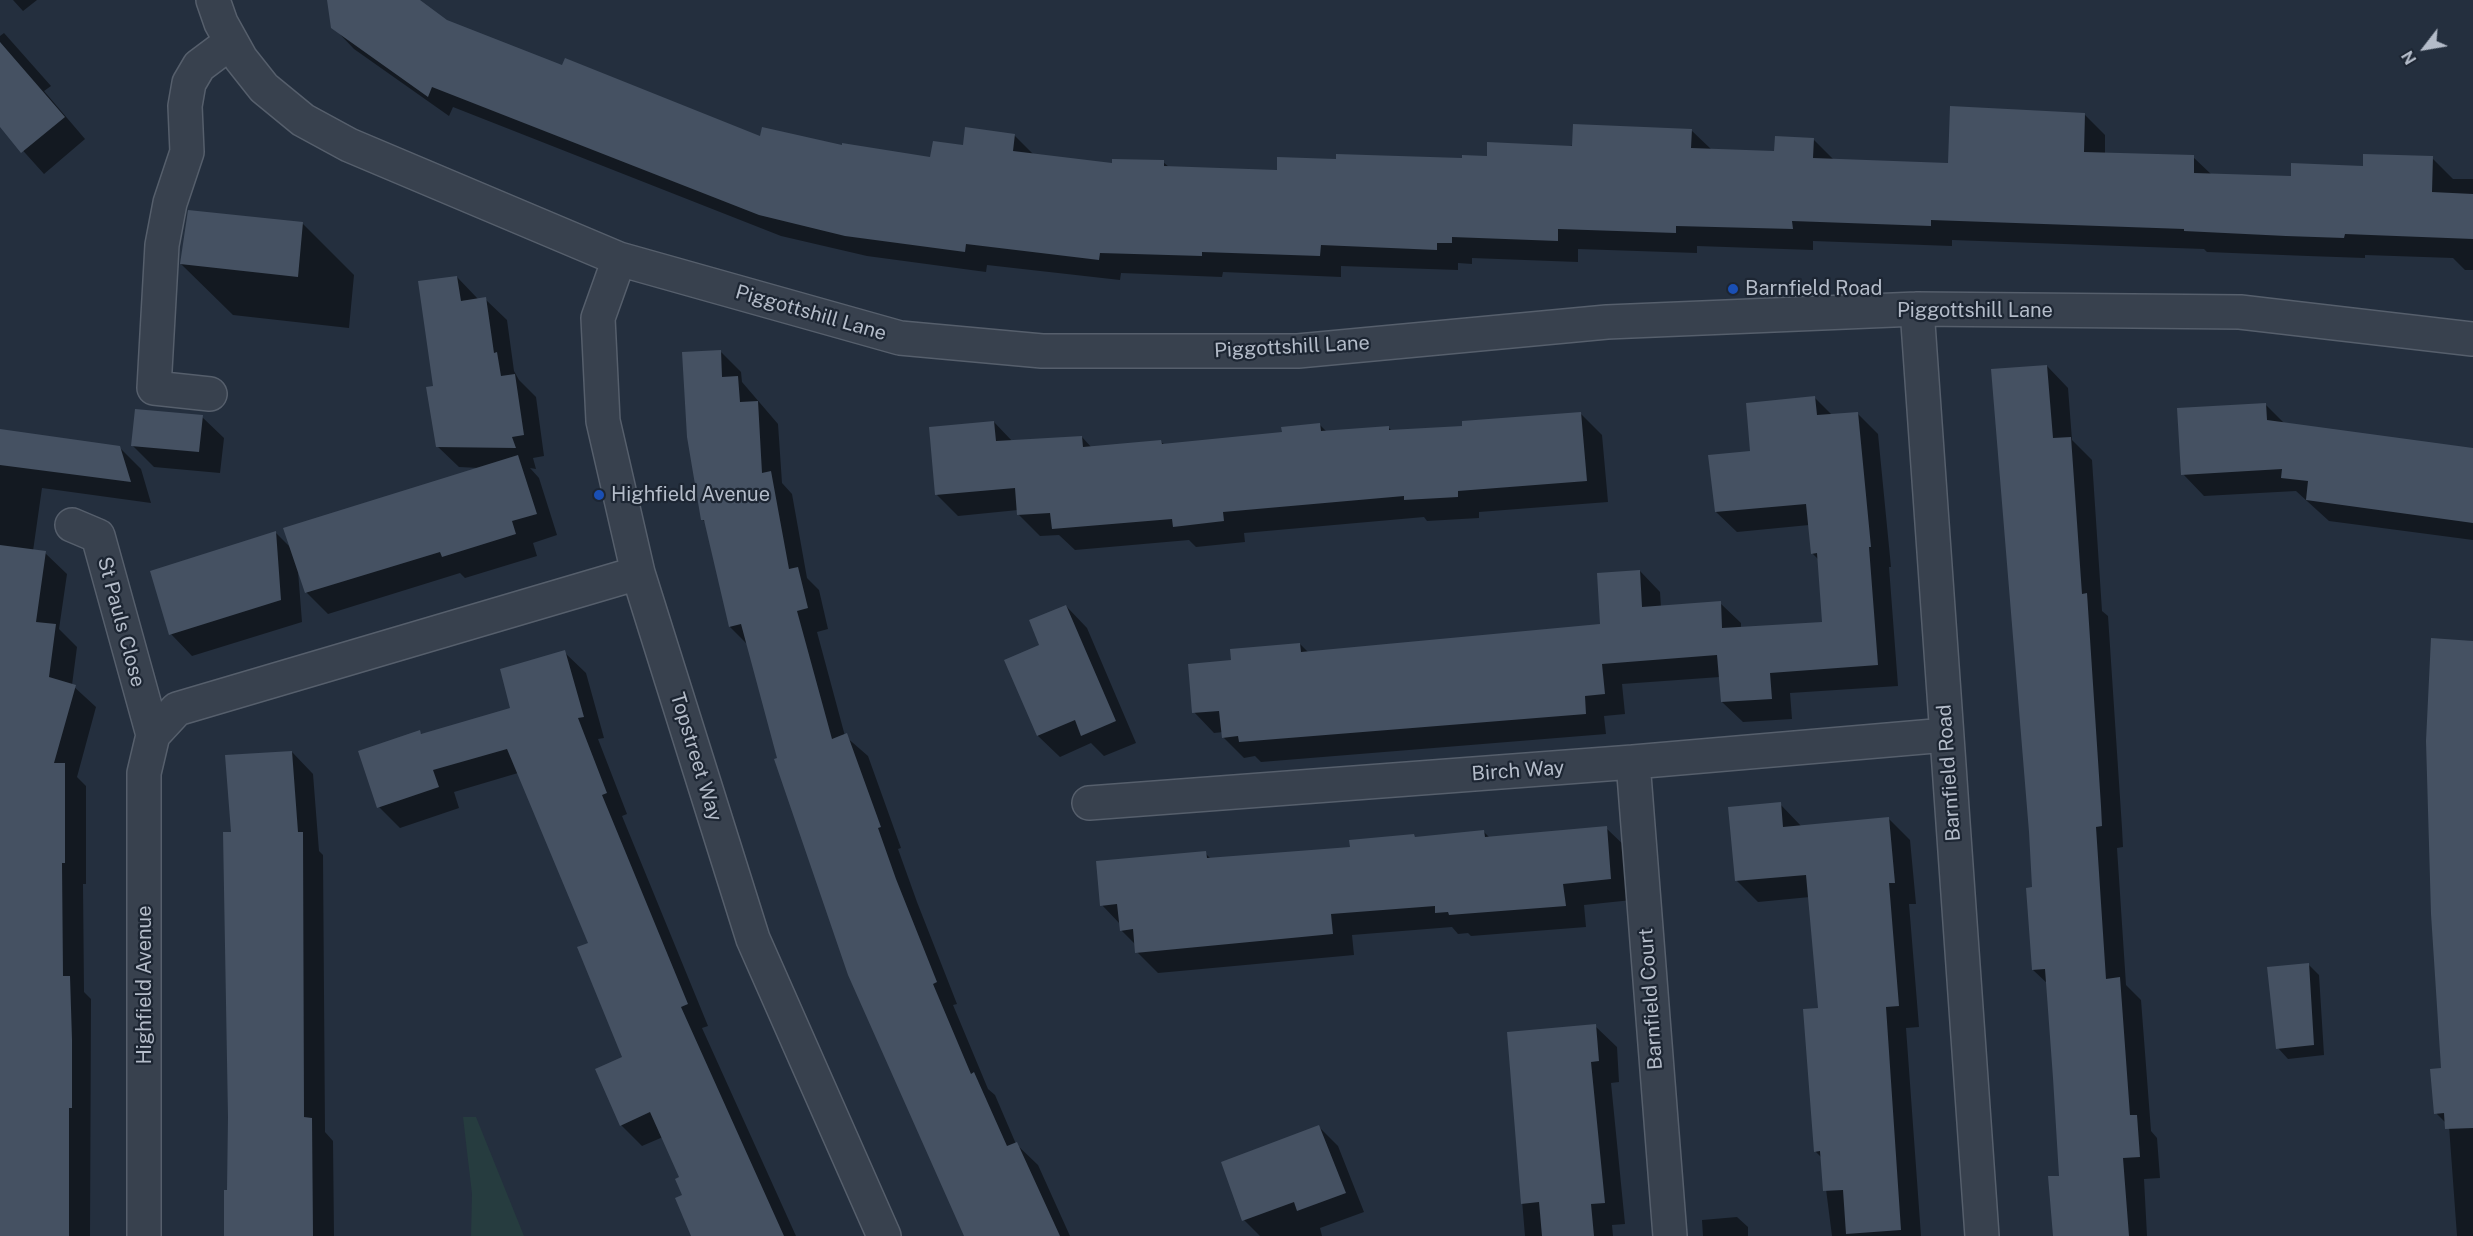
<!DOCTYPE html>
<html>
<head>
<meta charset="utf-8">
<style>
	body { margin:0 }
	#map { position:relative; width:2473px; height:1236px; overflow:hidden; background:#242f3e; font-family:"Public Sans",sans-serif }
	canvas { display:block }
	.north { position:absolute; left:2395px; top:18px; width:60px; height:60px; -webkit-text-stroke:4px #1d2633; paint-order:stroke; rotate:239deg; font-size:16px; font-weight:700; line-height:24px; text-align:center; color:#b4bcc9 }
	.north::after { content:''; display:block; margin:auto; width:21px; height:27px; background:#b4bcc9; clip-path:polygon(50% 0,100% 100%,50% 72%,0 100%) }
</style>
</head>
<body>
<div id="map">
<canvas width="2473" height="1236"></canvas>
<div class="north">N</div>
</div>
<script>
const context = document.querySelector('canvas').getContext('2d');
context.lineJoin = 'round';
function fillPath(path, color) { context.fillStyle = color; context.fill(path, 'evenodd'); }
const toPath = rows => new Path2D(rows.map(r => 'M' + r).join(''));
function strokePath(path, color, width, dash) { context.strokeStyle = color; context.lineWidth = width; context.lineCap = dash ? 'butt' : 'round'; context.setLineDash(dash || []); context.stroke(path); }
function label(font, color, halo, rows, align = 'center') {
  context.font = font + ' "Public Sans",sans-serif'; context.lineWidth = 4.5; context.setLineDash([]); context.textBaseline = 'middle'; context.strokeStyle = halo; context.fillStyle = color; for (const [text, x, y, turn = 0] of rows) {
    context.save(); context.translate(x, y); context.rotate((+turn || 0) * Math.PI / 180); context.textAlign = isNaN(turn) ? turn : align; if (halo) context.strokeText(text, 0, 0); context.fillText(text, 0, 0); context.restore();
  }
}
fillPath(toPath([
	[463,1117,476,1117,524,1236,471,1236,472,1194]
]), '#263c3f');
fillPath(toPath([
	[13,0,37,0,23,11],
	[338,0,417,0,446,21,563,67,761,138,932,159,964,147,1014,135,1034,155,1113,164,1163,162,1169,167,1278,171,1338,161,1463,160,1691,130,1712,150,1775,153,1813,139,1834,160,1950,164,2084,114,2105,135,2105,154,2193,157,2212,175,2292,178,2432,158,2453,179,2473,179,2473,270,2465,270,2453,258,2365,255,2365,258,2308,256,2207,252,2204,249,1952,240,1952,246,1813,241,1813,250,1697,246,1697,253,1578,249,1578,262,1472,258,1472,264,1458,263,1458,270,1341,266,1341,277,1223,272,1222,277,1121,273,1120,280,987,265,986,272,867,256,781,236,453,107,449,116,354,49,333,27],
	[4,33,51,86,44,91,85,139,44,174,0,125,0,36],
	[303,224,354,275,349,328,233,315,181,264],
	[457,277,478,299,485,299,507,320,514,371,519,380,536,397,544,456,533,458,536,469,530,468,539,478,557,535,533,543,537,556,465,578,460,573,328,614,306,592,298,571,302,622,192,656,171,634,276,533,292,549,479,468,459,467,437,446,435,387],
	[720,351,741,372,742,382,778,424,782,483,792,494,807,578,819,590,828,629,817,632,845,736,868,756,901,848,898,849,917,902,957,1004,953,1005,988,1089,995,1095,1016,1144,1038,1165,1070,1236,966,1236,779,759,748,645,730,627,706,523,703,520],
	[2047,366,2068,388,2072,440,2092,460,2102,611,2108,616,2122,828,2123,847,2117,848,2126,985,2141,1000,2151,1131,2157,1138,2160,1178,2144,1179,2147,1236,2054,1236,2061,1177,2048,984,2033,970],
	[1814,397,1832,415,1857,413,1878,434,1891,567,1889,567,1898,686,1790,693,1792,719,1743,722,1722,702,1720,677,1622,684,1625,714,1604,716,1606,734,1261,762,1255,756,1244,758,1223,737,1223,732,1214,733,1194,712,1232,661,1300,644,1308,652,1602,626,1640,571,1660,592,1661,607,1720,603,1741,623,1741,628,1824,623,1819,560,1812,553,1809,525,1737,532,1716,512,1752,452],
	[2265,404,2285,424,2473,449,2473,540,2329,521,2296,491,2204,496,2183,474],
	[1581,414,1602,435,1608,502,1479,512,1479,518,1427,521,1424,517,1244,533,1245,542,1196,547,1189,540,1075,550,1059,535,1040,536,1018,514,1018,510,958,516,937,495,994,422,1013,442,1082,437,1092,448,1161,442,1165,445,1283,434,1320,425,1327,432,1389,428,1392,431,1464,427],
	[202,417,224,438,220,473,154,467,133,446],
	[0,430,119,447,141,469,151,503,42,488,33,551,45,553,67,574,59,629,77,647,72,685,96,707,77,777,86,786,86,884,83,884,84,992,91,999,90,1236,0,1236],
	[1066,606,1087,628,1136,743,1104,756,1091,743,1060,757,1038,736,1006,660,1041,645],
	[2473,642,2473,1236,2457,1236,2449,1126,2436,1113,2443,1070],
	[564,652,586,673,604,738,598,739,627,814,622,816,708,1026,702,1028,796,1236,693,1236,681,1177,663,1137,642,1146,621,1125,624,1058,590,943,518,773,454,792,459,808,400,828,379,807,419,732,423,735,512,709],
	[292,752,313,774,319,851,323,855,325,1132,333,1141,334,1236,226,1236,229,1192,233,834],
	[1780,804,1802,827,1888,818,1910,840,1916,904,1909,904,1919,1027,1906,1028,1921,1236,1832,1236,1822,1158,1815,1151,1819,1010,1810,897,1758,902,1737,881],
	[1606,828,1628,849,1632,900,1584,905,1586,927,1471,936,1468,933,1458,934,1452,927,1352,935,1354,955,1158,973,1137,952,1136,945,1121,930,1120,924,1102,905,1205,853,1212,860,1351,848,1414,836,1416,838,1484,832,1490,838],
	[2308,964,2319,975,2324,1055,2288,1059,2278,1048],
	[1595,1026,1617,1047,1619,1082,1611,1083,1625,1224,1612,1225,1613,1236,1525,1236,1508,1034],
	[1319,1127,1338,1146,1364,1212,1320,1228,1322,1236,1260,1236,1244,1220],
	[1737,1217,1748,1227,1748,1236,1703,1236,1702,1220]
]), '#0007');
fillPath(toPath([
	[327,0,420,0,447,20,562,65,565,58,760,136,762,127,842,145,842,143,930,157,933,141,963,145,965,127,1015,134,1013,151,1112,163,1112,159,1164,160,1164,166,1277,170,1277,157,1336,159,1336,154,1462,158,1462,155,1487,156,1487,142,1572,146,1573,124,1692,129,1691,148,1774,151,1775,136,1814,138,1813,158,1948,163,1950,106,2085,113,2084,152,2194,155,2194,173,2291,176,2291,163,2363,166,2363,154,2433,156,2432,192,2473,194,2473,239,2345,234,2344,238,2286,236,2184,231,2184,229,1931,220,1931,226,1792,221,1793,229,1676,226,1676,233,1558,229,1558,241,1452,237,1452,243,1437,243,1437,250,1321,245,1320,256,1202,252,1202,256,1100,253,1099,260,966,244,965,252,845,236,759,215,432,87,428,97,331,28],
	[0,42,65,117,21,153,0,127],
	[188,210,303,222,298,277,180,264],
	[457,276,461,301,486,297,494,353,497,352,501,376,515,374,524,435,512,437,516,448,436,447,426,387,433,386,418,281],
	[721,350,722,377,738,376,740,402,758,401,762,473,771,471,789,569,798,567,808,608,797,611,832,739,847,733,881,827,878,828,896,879,937,982,933,984,971,1074,974,1072,1007,1146,1017,1142,1060,1236,964,1236,848,975,774,759,777,758,741,624,729,627,704,520,701,520,687,437,682,352],
	[2047,365,2053,438,2071,437,2082,594,2087,593,2101,806,2102,826,2096,827,2106,979,2120,977,2130,1115,2137,1115,2140,1157,2123,1158,2129,1236,2053,1236,2048,1176,2059,1176,2053,1078,2045,969,2032,970,2026,888,2032,887,2029,832,1991,369],
	[1815,396,1817,415,1858,412,1871,547,1869,547,1878,665,1770,673,1772,699,1721,702,1717,655,1602,664,1605,694,1585,696,1586,714,1239,742,1238,736,1222,738,1219,711,1192,713,1188,664,1231,660,1230,649,1300,643,1301,652,1600,624,1597,573,1640,570,1642,607,1721,601,1722,628,1822,622,1817,553,1811,554,1806,504,1715,512,1708,455,1750,451,1746,403],
	[2266,403,2267,420,2473,448,2473,523,2306,500,2308,481,2281,478,2282,469,2181,475,2177,408],
	[135,409,203,415,199,452,131,446],
	[1581,412,1587,481,1458,491,1458,497,1404,500,1404,496,1223,512,1224,521,1173,527,1172,519,1052,529,1050,513,1017,515,1015,488,935,495,929,427,994,421,996,441,1082,436,1083,447,1161,440,1162,444,1282,432,1281,427,1320,423,1321,431,1389,426,1389,430,1462,426,1462,421],
	[0,429,120,446,131,482,0,465],
	[518,455,537,514,512,521,516,534,442,557,440,552,305,593,283,528],
	[276,531,281,600,169,635,150,571],
	[0,545,46,551,36,622,56,624,49,677,76,685,54,763,65,763,65,863,62,863,63,976,70,976,72,1040,72,1108,69,1108,69,1236,0,1236],
	[1066,605,1116,721,1081,736,1075,720,1037,736,1004,660,1039,645,1029,620],
	[2431,638,2473,641,2473,1128,2445,1129,2444,1113,2434,1114,2430,1069,2441,1068,2431,914,2426,741],
	[565,650,584,717,578,718,607,793,602,795,688,1004,681,1007,784,1236,691,1236,675,1198,682,1195,675,1179,679,1177,650,1112,620,1126,595,1069,622,1057,577,947,588,943,507,749,433,770,439,787,377,808,358,751,420,730,421,734,510,708,500,669],
	[292,751,298,832,303,832,304,1117,312,1118,313,1236,224,1236,224,1190,227,1190,228,1117,223,832,231,832,225,755],
	[1781,802,1783,827,1889,817,1895,883,1889,883,1899,1006,1886,1007,1901,1230,1846,1234,1843,1190,1823,1191,1820,1151,1814,1152,1803,1009,1818,1008,1806,875,1735,881,1728,807],
	[1607,826,1611,879,1563,884,1566,906,1449,915,1448,912,1435,913,1435,906,1331,914,1333,934,1135,953,1133,929,1120,931,1117,904,1100,906,1096,861,1206,851,1207,858,1350,847,1349,840,1414,834,1415,837,1484,830,1485,837],
	[2309,963,2314,1045,2276,1049,2267,967],
	[1596,1024,1599,1061,1591,1062,1605,1203,1591,1204,1594,1236,1542,1236,1539,1202,1521,1204,1507,1032],
	[1319,1125,1346,1193,1297,1211,1294,1202,1242,1221,1221,1162]
]), '#455162');
const minor = toPath([
	[213,0,221,23,241,59,264,88,303,120,349,145,619,259,900,338,1042,351,1298,351,1607,322,1917,309,2240,312,2473,339],
	[619,259,598,318,603,421,638,573,753,939,884,1236],
	[1917,309,1982,1236],
	[210,394,154,388,162,245,170,203,187,152,185,106,189,83,199,66,231,42],
	[72,525,98,536,153,735,144,773,144,1236],
	[153,735,177,709,638,573],
	[1633,762,1670,1236],
	[1089,803,1633,762,1946,735]
]);
strokePath(minor, '#565f6c', 36);
strokePath(minor, '#38414e', 33);
for (const [x, y, r, color] of [
	[1733,289,6,"#1a4fb4"],
	[599,495,6,"#1a4fb4"]
]) { const dot = new Path2D(); dot.arc(x, y, r, 0, 2 * Math.PI); context.fillStyle = color; context.fill(dot); strokePath(dot, '#1d2633', 2); }
label('20px', '#b4bcc9', '#1d2633', [
	["Barnfield Road",1745,289],
	["Highfield Avenue",611,495]
], 'left');
label('20px', '#b4bcc9', '#1d2633', [
	["Piggottshill Lane",1975,311],
	["Piggottshill Lane",811,313,16],
	["Piggottshill Lane",1292,347,-3],
	["St Pauls Close",121,622,75],
	["Topstreet Way",696,757,73],
	["Birch Way",1518,771,-4],
	["Barnfield Road",1949,773,-94],
	["Highfield Avenue",145,985,-90],
	["Barnfield Court",1651,999,-94]
]);
</script>
</body>
</html>
